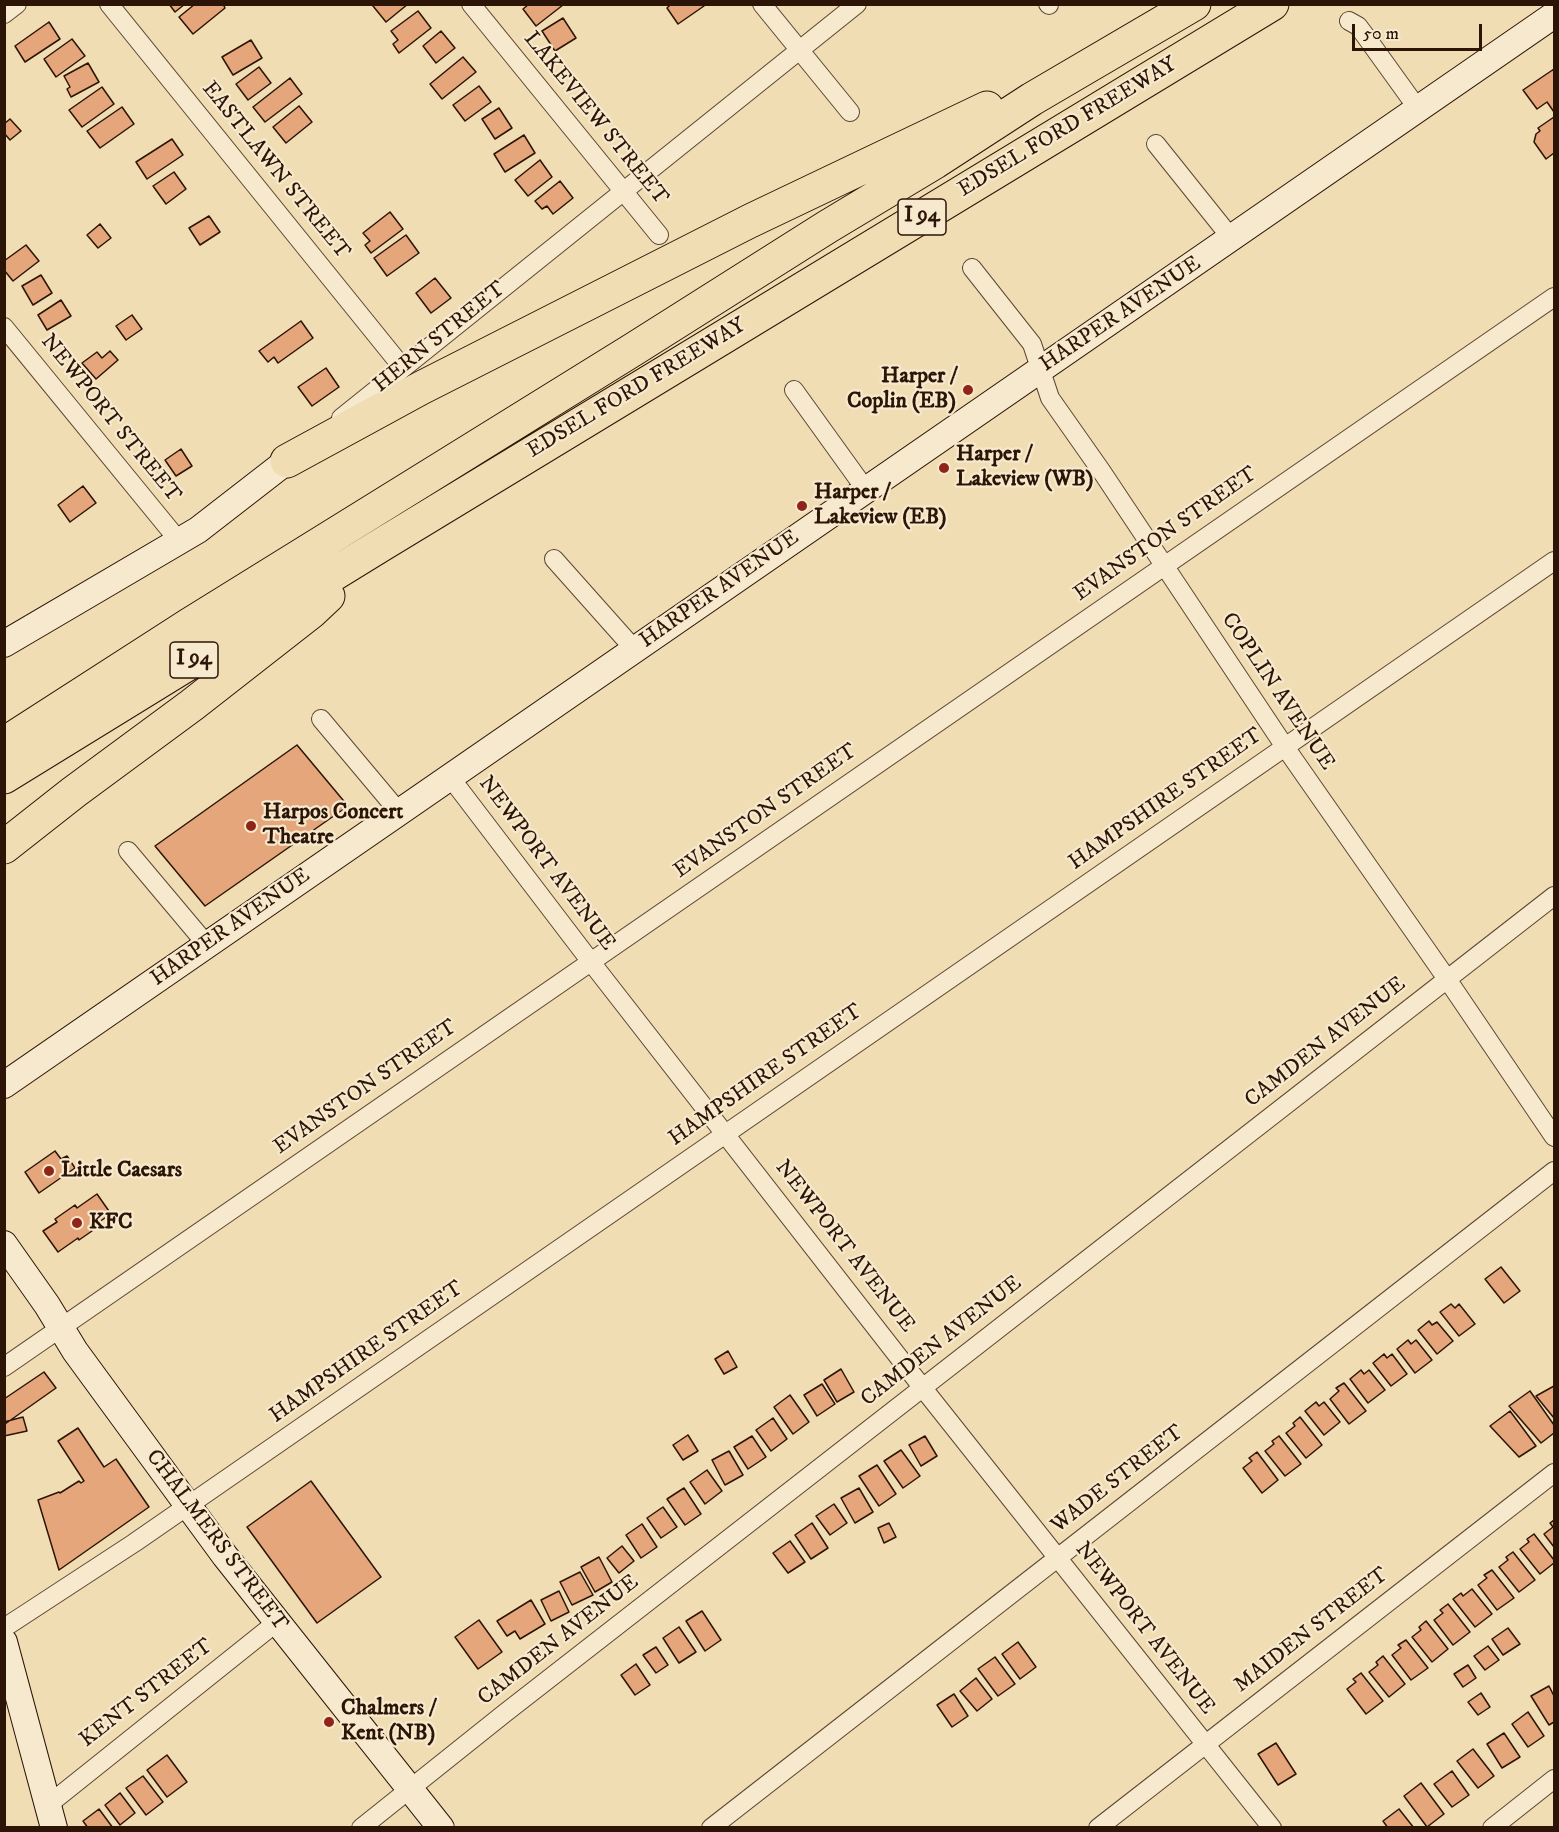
<!DOCTYPE html>
<html>
<head>
<meta charset="utf-8">
<style>
	body { margin:0 }
	#map { position:relative; width:1559px; height:1832px; overflow:hidden; background:#f1ddb4; font-family:"IM FELL DW Pica",serif }
	canvas { display:block }
	.frame { position:absolute; inset:0; border:6px solid #2c1406; pointer-events:none }
	.scale { position:absolute; left:1352px; top:24px; width:130px; height:27px; box-sizing:border-box; border:3px solid #2c1406; border-top:0; padding-left:8px; font-size:18px; line-height:21px; white-space:nowrap; color:#2c1406; -webkit-text-stroke:4px #f6e9ce; paint-order:stroke }
</style>
</head>
<body>
<div id="map">
<canvas width="1559" height="1832"></canvas>
<div class="frame"></div>
<div class="scale">50 m</div>
</div>
<script>
const context = document.querySelector('canvas').getContext('2d');
context.lineJoin = 'round';
function fillPath(path, color) { context.fillStyle = color; context.fill(path, 'evenodd'); }
const toPath = rows => new Path2D(rows.map(r => 'M' + r).join(''));
function strokePath(path, color, width, dash) { context.strokeStyle = color; context.lineWidth = width; context.lineCap = dash ? 'butt' : 'round'; context.setLineDash(dash || []); context.stroke(path); }
function label(font, color, halo, rows, align = 'center') {
  context.font = font + ' "IM FELL DW Pica",serif'; context.lineWidth = 4.5; context.setLineDash([]); context.textBaseline = 'middle'; context.strokeStyle = halo; context.fillStyle = color; for (const [text, x, y, turn = 0] of rows) {
    context.save(); context.translate(x, y); context.rotate((+turn || 0) * Math.PI / 180); context.textAlign = isNaN(turn) ? turn : align; if (halo) context.strokeText(text, 0, 0); context.fillText(text, 0, 0); context.restore();
  }
}
const building = toPath([
	[169,4,185,4,175,12,169,4],
	[195,4,223,4,225,8,193,34,179,17,195,4],
	[375,4,408,4,386,22,373,6,375,4],
	[529,4,562,4,563,5,536,26,523,9,529,4],
	[671,4,702,4,704,6,678,24,667,8,671,4],
	[418,11,431,28,399,53,393,44,398,40,391,31,418,11],
	[563,18,576,38,555,51,542,31,563,18],
	[49,22,60,39,25,62,15,46,49,22],
	[441,31,455,48,436,63,423,46,441,31],
	[72,39,85,56,56,77,44,59,72,39],
	[251,40,262,58,233,75,222,57,251,40],
	[463,57,476,72,442,99,430,84,463,57],
	[88,63,99,82,71,97,67,89,70,87,64,76,88,63],
	[259,67,271,83,248,100,236,84,259,67],
	[1554,69,1554,112,1547,102,1537,109,1523,90,1554,69],
	[290,78,302,94,265,122,253,107,290,78],
	[479,86,491,102,465,121,453,105,479,86],
	[102,87,114,104,82,127,69,110,102,87],
	[299,106,312,122,286,143,273,127,299,106],
	[122,107,134,124,100,148,87,131,122,107],
	[499,108,512,128,495,139,482,119,499,108],
	[1554,117,1554,153,1546,159,1534,142,1536,134,1540,131,1538,128,1554,117],
	[10,119,21,131,10,140,4,133,4,124,10,119],
	[524,135,535,153,505,172,494,154,524,135],
	[172,139,183,155,147,179,136,162,172,139],
	[540,160,552,177,528,196,515,180,540,160],
	[174,172,186,189,166,204,153,186,174,172],
	[560,181,573,198,553,214,547,206,542,209,535,201,560,181],
	[390,212,403,229,371,253,365,245,370,241,363,233,390,212],
	[209,216,220,232,200,245,189,228,209,216],
	[100,224,111,238,98,248,87,235,100,224],
	[406,235,419,253,387,276,374,258,406,235],
	[26,245,39,261,13,281,4,270,4,261,26,245],
	[41,275,52,293,33,305,22,286,41,275],
	[435,278,451,298,431,313,416,293,435,278],
	[61,300,71,316,47,330,38,315,61,300],
	[132,315,142,329,126,340,116,326,132,315],
	[301,321,313,338,278,363,274,357,268,362,259,351,301,321],
	[110,351,118,360,96,379,82,363,97,352,102,358,110,351],
	[326,368,339,387,312,406,298,387,326,368],
	[181,449,192,466,176,476,165,460,181,449],
	[83,486,96,503,70,522,58,505,83,486],
	[297,745,348,806,205,906,155,846,297,745],
	[55,1151,61,1159,67,1156,75,1168,39,1193,25,1172,55,1151],
	[97,1194,111,1214,90,1228,92,1231,79,1240,78,1238,58,1252,43,1231,57,1222,55,1219,75,1205,77,1208,97,1194],
	[1501,1267,1520,1291,1504,1303,1485,1279,1501,1267],
	[1451,1304,1455,1308,1459,1304,1475,1324,1459,1336,1440,1312,1451,1304],
	[1429,1321,1432,1325,1437,1322,1453,1341,1437,1354,1418,1330,1429,1321],
	[1408,1340,1411,1344,1416,1340,1432,1360,1415,1373,1397,1349,1408,1340],
	[728,1351,737,1367,724,1374,715,1359,728,1351],
	[1384,1354,1387,1358,1392,1354,1407,1374,1391,1386,1373,1363,1384,1354],
	[841,1369,854,1392,837,1402,824,1380,841,1369],
	[1361,1370,1364,1374,1369,1370,1385,1390,1368,1403,1350,1379,1361,1370],
	[44,1372,56,1388,5,1424,4,1399,44,1372],
	[1344,1383,1366,1411,1349,1424,1330,1399,1339,1391,1336,1388,1344,1383],
	[822,1384,835,1404,817,1416,804,1395,822,1384],
	[1554,1386,1554,1418,1536,1396,1554,1386],
	[1530,1391,1554,1425,1554,1433,1541,1443,1509,1406,1530,1391],
	[790,1395,809,1422,793,1434,774,1407,790,1395],
	[1316,1402,1319,1406,1324,1402,1340,1422,1324,1435,1305,1411,1316,1402],
	[1510,1411,1536,1446,1519,1457,1490,1426,1510,1411],
	[23,1417,27,1431,4,1436,4,1422,23,1417],
	[1300,1417,1322,1445,1306,1458,1286,1433,1295,1426,1293,1423,1300,1417],
	[773,1418,787,1439,771,1451,756,1430,773,1418],
	[78,1428,104,1467,116,1459,149,1507,59,1570,38,1500,59,1492,60,1493,79,1481,81,1483,84,1481,58,1441,78,1428],
	[688,1435,698,1451,683,1460,673,1445,688,1435],
	[752,1436,766,1457,748,1469,734,1447,752,1436],
	[925,1436,937,1456,921,1466,909,1445,925,1436],
	[1279,1436,1301,1464,1285,1476,1265,1451,1274,1444,1272,1441,1279,1436],
	[901,1450,920,1476,903,1488,884,1461,901,1450],
	[729,1451,743,1475,725,1485,712,1460,729,1451],
	[1257,1452,1278,1480,1262,1493,1243,1468,1252,1461,1249,1458,1257,1452],
	[877,1465,896,1494,879,1506,859,1476,877,1465],
	[707,1470,722,1491,705,1504,690,1482,707,1470],
	[311,1481,381,1577,317,1623,247,1527,311,1481],
	[684,1488,701,1514,685,1525,667,1499,684,1488],
	[859,1488,873,1512,855,1523,841,1498,859,1488],
	[834,1504,847,1523,830,1535,816,1516,834,1504],
	[663,1507,677,1527,661,1538,647,1518,663,1507],
	[1554,1520,1554,1547,1544,1534,1553,1527,1550,1523,1554,1520],
	[812,1523,828,1548,811,1559,795,1535,812,1523],
	[889,1523,896,1537,884,1543,878,1528,889,1523],
	[642,1524,657,1547,641,1558,626,1535,642,1524],
	[1534,1534,1554,1560,1554,1563,1540,1574,1520,1549,1529,1542,1527,1539,1534,1534],
	[790,1541,805,1562,788,1573,773,1553,790,1541],
	[622,1546,634,1561,619,1573,607,1558,622,1546],
	[1513,1552,1535,1580,1519,1592,1499,1567,1508,1560,1506,1557,1513,1552],
	[599,1557,612,1582,595,1592,581,1567,599,1557],
	[1492,1570,1514,1598,1497,1610,1478,1585,1487,1578,1484,1575,1492,1570],
	[580,1572,593,1595,572,1605,560,1582,580,1572],
	[1472,1589,1492,1614,1475,1627,1453,1599,1461,1593,1463,1596,1472,1589],
	[559,1591,569,1612,551,1621,541,1600,559,1591],
	[531,1600,545,1624,520,1639,515,1631,507,1636,497,1621,531,1600],
	[1448,1604,1470,1632,1453,1645,1434,1620,1443,1613,1440,1610,1448,1604],
	[702,1611,721,1640,705,1651,686,1621,702,1611],
	[479,1620,502,1652,478,1669,455,1637,479,1620],
	[1426,1621,1448,1649,1432,1662,1412,1637,1421,1630,1419,1627,1426,1621],
	[679,1627,696,1652,679,1663,663,1638,679,1627],
	[1508,1628,1520,1644,1503,1655,1492,1639,1508,1628],
	[1406,1640,1428,1668,1411,1680,1392,1655,1401,1648,1398,1645,1406,1640],
	[1018,1642,1036,1667,1020,1679,1002,1654,1018,1642],
	[1488,1646,1499,1660,1485,1670,1474,1656,1488,1646],
	[656,1647,668,1665,656,1673,643,1655,656,1647],
	[1383,1656,1405,1684,1389,1697,1369,1672,1378,1665,1376,1662,1383,1656],
	[995,1657,1015,1684,998,1696,978,1669,995,1657],
	[636,1664,650,1685,635,1695,621,1675,636,1664],
	[1468,1665,1476,1678,1463,1687,1454,1674,1468,1665],
	[1361,1673,1383,1701,1366,1714,1347,1689,1356,1682,1353,1679,1361,1673],
	[976,1678,992,1699,977,1711,960,1691,976,1678],
	[1549,1686,1554,1696,1554,1722,1549,1725,1531,1696,1549,1686],
	[1481,1693,1490,1707,1478,1715,1468,1702,1481,1693],
	[954,1694,968,1716,952,1727,937,1705,954,1694],
	[1528,1712,1544,1736,1528,1747,1512,1724,1528,1712],
	[1504,1733,1520,1757,1502,1768,1487,1744,1504,1733],
	[1276,1743,1296,1774,1278,1785,1258,1754,1276,1743],
	[1473,1749,1494,1776,1478,1788,1457,1761,1473,1749],
	[167,1755,187,1782,167,1797,147,1770,167,1755],
	[1452,1771,1469,1795,1452,1807,1434,1784,1452,1771],
	[143,1776,163,1802,146,1815,126,1788,143,1776],
	[1421,1783,1444,1814,1427,1827,1404,1796,1421,1783],
	[120,1793,135,1813,120,1825,105,1805,120,1793],
	[99,1809,113,1828,88,1828,83,1821,99,1809],
	[1399,1809,1414,1828,1388,1828,1383,1821,1399,1809]
]);
fillPath(building, '#e4a67a');
strokePath(building, '#2c1406', 1.5);
const street = toPath([
	[109,4,403,368],
	[471,4,659,235],
	[762,4,850,112],
	[1048,4,1049,5],
	[4,14,17,4],
	[1349,21,1358,26,1364,34,1418,109],
	[1156,144,1232,239],
	[972,268,1032,344,1050,398,1102,472,1285,747,1447,979,1554,1137],
	[4,327,179,541],
	[794,390,866,490],
	[341,418,857,4],
	[554,559,635,650],
	[321,719,399,812],
	[450,777,591,962,922,1387,1272,1828],
	[128,851,207,945],
	[4,1367,1554,297],
	[4,1628,134,1543,1554,561],
	[48,1805,277,1622],
	[361,1828,505,1713,1554,896],
	[711,1828,1554,1171],
	[1098,1828,1554,1473],
	[1492,1828,1554,1779]
]);
const secondary = toPath([
	[4,644,198,530,287,461],
	[4,1085,1554,15],
	[4,1244,47,1305,75,1351,225,1556,441,1828],
	[4,1642,54,1828]
]);
const highway = toPath([
	[287,461,421,388,750,221,987,108],
	[4,744,189,625,634,349,827,227,935,162,1032,99,1194,4],
	[4,777,381,545,1272,4],
	[4,847,74,792,192,705,311,612,328,596]
]);
strokePath(street, '#5d4632', 20);
strokePath(secondary, '#2c1406', 28);
strokePath(highway, '#2c1406', 35);
strokePath(street, '#f6e9ce', 18);
strokePath(secondary, '#f6e9ce', 26);
strokePath(highway, '#f1ddb4', 33);
for (const [x, y, r, color] of [
	[968,390,6,"#8f2418"],
	[944,468,6,"#8f2418"],
	[802,506,6,"#8f2418"],
	[251,826,6,"#8f2418"],
	[49,1171,6,"#8f2418"],
	[77,1223,6,"#8f2418"],
	[329,1722,6,"#8f2418"]
]) { const dot = new Path2D(); dot.arc(x, y, r, 0, 2 * Math.PI); context.fillStyle = color; context.fill(dot); strokePath(dot, '#f6e9ce', 2); }
for (const [x, y, w] of [
	[922,217,48],
	[194,660,48]
]) { const box = new Path2D(); box.roundRect(x - w / 2, y - 18, w, 36, 4.5); context.fillStyle = '#f6e9ce'; context.fill(box); strokePath(box, '#2c1406', 1.5); }
label('bold 21px', '#2c1406', null, [
	["I 94",922,217],
	["I 94",194,660]
]);
label('22px', '#2c1406', '#f6e9ce', [
	["LAKEVIEW STREET",595,119,51],
	["EDSEL FORD FREEWAY",1068,128,-31],
	["EASTLAWN STREET",275,171,51],
	["HARPER AVENUE",1121,315,-34],
	["HERN STREET",440,338,-39],
	["EDSEL FORD FREEWAY",637,389,-31],
	["NEWPORT STREET",110,419,51],
	["EVANSTON STREET",1166,535,-35],
	["HARPER AVENUE",720,590,-35],
	["COPLIN AVENUE",1277,692,56],
	["HAMPSHIRE STREET",1166,800,-35],
	["EVANSTON STREET",766,812,-35],
	["NEWPORT AVENUE",546,864,53],
	["HARPER AVENUE",231,928,-35],
	["CAMDEN AVENUE",1326,1043,-38],
	["HAMPSHIRE STREET",766,1076,-35],
	["EVANSTON STREET",366,1088,-35],
	["NEWPORT AVENUE",844,1247,52],
	["CAMDEN AVENUE",942,1342,-38],
	["HAMPSHIRE STREET",367,1353,-35],
	["WADE STREET",1118,1480,-38],
	["CHALMERS STREET",216,1541,53],
	["NEWPORT AVENUE",1144,1629,52],
	["MAIDEN STREET",1312,1631,-38],
	["CAMDEN AVENUE",559,1641,-38],
	["KENT STREET",147,1694,-38]
]);
label('bold 22px', '#2c1406', '#f6e9ce', [
	["Harper /",956,377,"right"],
	["Coplin (EB)",956,402,"right"],
	["Harper /",956,455],
	["Lakeview (WB)",956,480],
	["Harper /",814,493],
	["Lakeview (EB)",814,518],
	["Harpos Concert",263,813],
	["Theatre",263,838],
	["Little Caesars",61,1171],
	["KFC",89,1223],
	["Chalmers /",341,1709],
	["Kent (NB)",341,1734]
], 'left');
</script>
</body>
</html>
